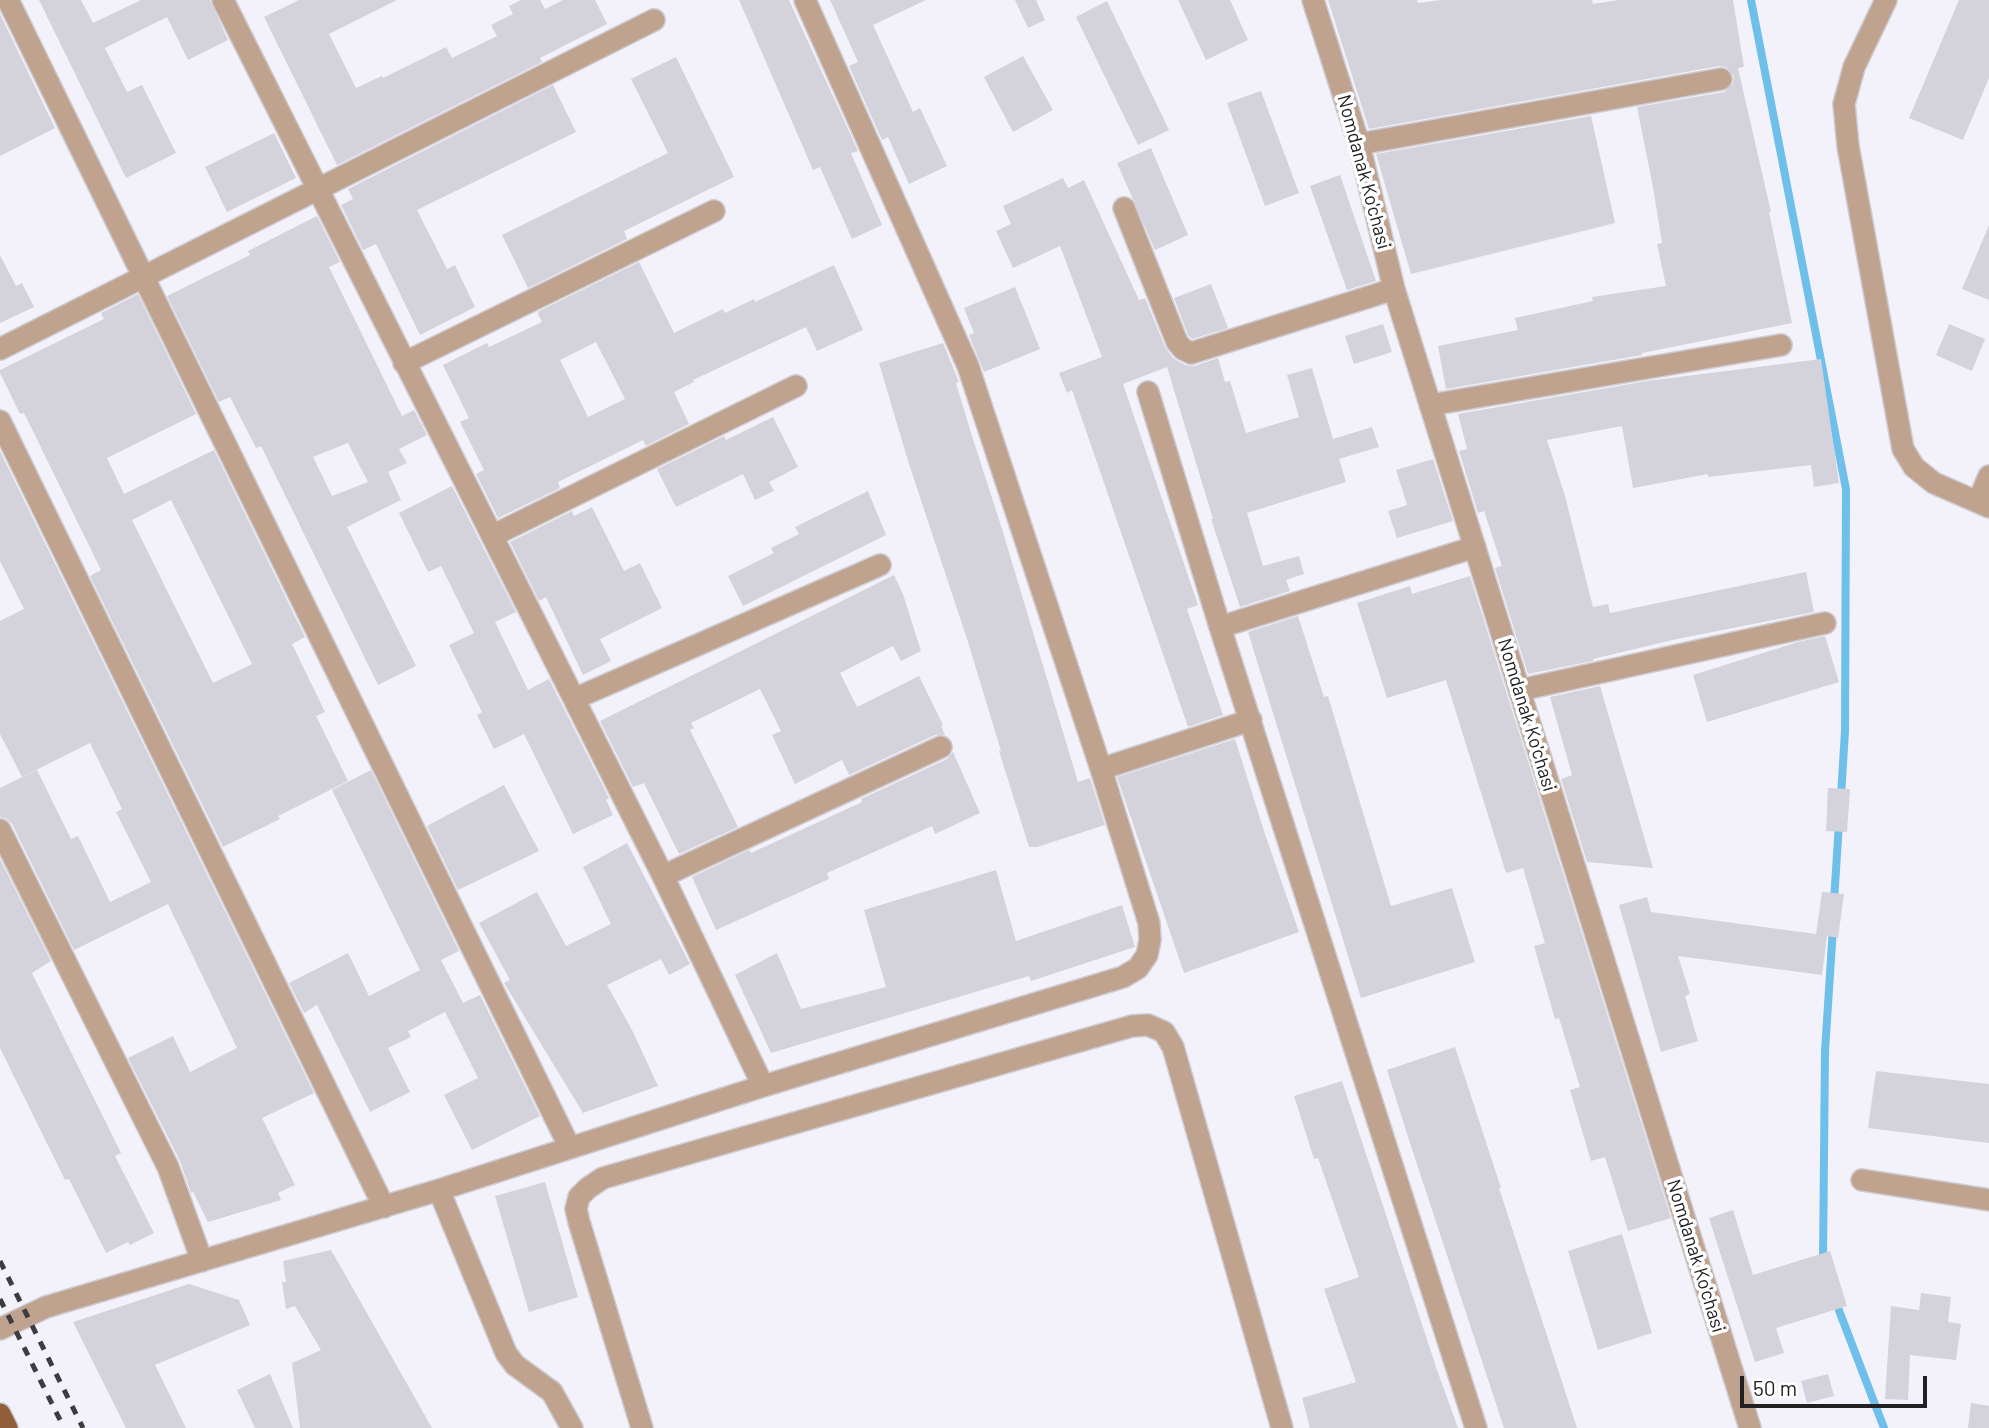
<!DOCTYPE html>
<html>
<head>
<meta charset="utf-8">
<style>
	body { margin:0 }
	#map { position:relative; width:1989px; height:1428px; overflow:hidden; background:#f3f2fa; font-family:Barlow,sans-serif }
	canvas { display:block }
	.scale { position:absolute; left:1740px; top:1376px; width:187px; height:32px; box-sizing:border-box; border:4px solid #212123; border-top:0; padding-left:9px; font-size:21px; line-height:24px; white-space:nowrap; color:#212123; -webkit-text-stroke:5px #fff; paint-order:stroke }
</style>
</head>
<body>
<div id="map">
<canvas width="1989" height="1428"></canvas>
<div class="scale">50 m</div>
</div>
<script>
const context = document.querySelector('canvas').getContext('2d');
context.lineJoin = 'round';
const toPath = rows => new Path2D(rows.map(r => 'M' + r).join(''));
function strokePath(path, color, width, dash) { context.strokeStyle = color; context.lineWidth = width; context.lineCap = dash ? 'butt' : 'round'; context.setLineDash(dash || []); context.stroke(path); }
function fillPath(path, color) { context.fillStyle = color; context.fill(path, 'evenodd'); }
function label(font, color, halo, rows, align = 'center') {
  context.font = font + ' Barlow,sans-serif'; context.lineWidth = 7; context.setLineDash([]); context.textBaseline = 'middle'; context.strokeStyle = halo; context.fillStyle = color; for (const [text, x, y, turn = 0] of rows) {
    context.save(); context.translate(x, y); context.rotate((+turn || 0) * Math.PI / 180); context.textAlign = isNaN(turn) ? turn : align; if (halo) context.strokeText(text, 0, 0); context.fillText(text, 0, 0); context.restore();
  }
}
strokePath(toPath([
	[1751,0,1846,489,1845,731,1841,796],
	[1834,901,1839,823],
	[1823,1261,1825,1051,1833,928],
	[1835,1300,1884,1428]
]), '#6ebfe9', 8);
fillPath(toPath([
	[39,0,81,0,93,23,141,0,210,0,228,40,188,60,167,17,105,48,127,92,142,85,176,153,126,178],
	[299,0,397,0,329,34,356,88,382,76,383,78,446,47,452,58,497,36,491,25,513,14,509,6,521,0,540,0,545,9,563,0,595,0,607,24,540,58,542,62,337,165,264,17],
	[739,0,789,0,858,151,851,153,882,225,852,239,820,167,813,170],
	[830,0,926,0,873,25,913,112,920,108,947,166,909,184,888,137,882,140,849,66,858,62],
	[1015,0,1036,0,1045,20,1028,28],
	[1178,0,1230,0,1248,40,1206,60],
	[1328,0,1417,0,1418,3,1441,0,1592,0,1593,4,1619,0,1733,0,1744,67,1738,68,1771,212,1769,212,1792,323,1642,353,1642,355,1446,389,1438,346,1518,330,1515,318,1593,301,1592,297,1666,286,1657,244,1662,243,1653,187,1637,107,1724,92,1733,84,1734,76,1726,67,1719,66,1369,129],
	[1959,0,1989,0,1989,78,1963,140,1909,118],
	[1107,1,1169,130,1138,145,1076,17],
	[0,14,55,128,0,156],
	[1023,56,1053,110,1013,132,984,77],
	[676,57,734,177,624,231,627,239,528,288,502,235,668,153,631,79],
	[553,85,576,132,417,210,447,269,455,265,475,307,420,335,376,244,363,250,341,205,353,199,348,189],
	[1261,91,1299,193,1265,206,1227,103],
	[1591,116,1615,223,1411,274,1376,154],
	[274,133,296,178,227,212,205,167],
	[1151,148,1188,235,1155,250,1117,163],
	[1340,175,1376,281,1347,290,1310,186],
	[1063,178,1068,188,1084,180,1139,300,1145,298,1165,347,1173,358,1185,365,1194,366,1218,358,1225,382,1230,381,1246,433,1299,417,1287,375,1312,368,1333,439,1372,427,1379,447,1339,459,1346,482,1247,513,1263,566,1299,556,1304,574,1286,580,1290,591,1240,607,1211,519,1213,519,1167,367,1123,384,1198,605,1187,609,1223,715,1188,727,1072,390,1067,393,1059,373,1102,357,1060,246,1013,268,996,231,1011,224,1003,206],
	[317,216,340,262,329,267,402,416,414,410,427,435,399,449,407,463,388,472,401,500,347,527,416,666,378,685,261,446,256,448,230,397,219,402,167,296,250,255,248,251],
	[348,443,368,482,332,496,313,457],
	[1989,225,1989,300,1962,289],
	[0,255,16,286,22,283,34,307,0,323],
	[639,262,674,333,723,309,725,313,754,299,755,302,834,265,863,330,817,351,806,327,693,380,694,382,674,392,689,424,646,446,643,440,558,482,560,488,498,518,476,474,484,470,460,422,469,418,443,365,487,343,489,347,542,322,538,314,539,311],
	[596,342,625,399,588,417,560,360],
	[1211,284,1228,328,1192,339,1188,335,1174,298],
	[1015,287,1040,349,984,372,969,335,974,333,964,308],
	[138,294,196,414,107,458,124,494,214,450,305,637,292,644,325,712,316,716,348,781,278,816,280,819,223,847,90,576,101,570,24,413,20,414,0,373,0,370,104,319,101,313],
	[171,500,252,664,213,683,132,520],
	[1383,324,1392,352,1354,364,1345,336],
	[1949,324,1985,339,1972,371,1936,355],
	[943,343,959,382,956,383,972,436,1002,529,1078,782,1090,778,1105,825,1037,847,1029,847,999,751,1001,751,968,642,908,461,879,363],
	[1821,359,1839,483,1814,487,1811,465,1708,477,1708,474,1633,488,1622,426,1547,440,1565,496,1593,607,1608,604,1610,613,1806,572,1814,612,1677,639,1593,659,1593,661,1528,674,1495,568,1502,566,1484,511,1478,513,1459,451,1467,449,1458,414,1647,381],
	[773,417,798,467,769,482,774,491,755,500,743,474,676,507,657,469,724,436,726,440],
	[0,451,314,1093,262,1118,295,1185,278,1193,281,1200,208,1222,193,1192,191,1193,180,1161,128,1058,173,1036,190,1072,237,1048,168,904,74,950,12,824,7,819,0,817,0,788,37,770,71,839,78,836,110,902,151,882,116,812,122,809,90,743,22,777,0,734,0,621,24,609,0,561],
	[1433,459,1453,521,1397,538,1388,511,1407,505,1396,470],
	[452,486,516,612,495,622,528,690,549,679,609,798,606,800,613,815,573,834,524,734,494,749,477,715,482,712,449,645,474,633,441,566,428,572,399,513],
	[868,491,886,535,743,606,728,576,774,553,771,548,799,534,795,527],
	[592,507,624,571,640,563,662,608,600,639,611,661,583,675,546,597,539,601,510,542,572,511,574,516],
	[894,575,903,594,921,651,901,661,893,646,840,673,857,707,919,676,943,725,941,726,945,735,935,735,849,775,842,760,795,784,772,735,781,731,760,689,691,723,694,728,690,730,738,827,679,854,644,783,633,787,600,721],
	[1470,576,1671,1218,1628,1231,1605,1157,1591,1161,1570,1090,1580,1087,1559,1018,1555,1019,1534,946,1545,943,1523,868,1506,873,1446,680,1387,698,1357,603,1410,586,1412,594],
	[1298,616,1324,697,1328,696,1391,906,1452,888,1475,962,1361,998,1248,632],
	[1825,636,1839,682,1707,722,1693,675,1798,642],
	[1600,686,1633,799,1653,868,1587,862,1561,779,1572,775,1550,697],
	[1235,739,1265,834,1299,932,1184,973,1117,777],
	[953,752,980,813,935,834,932,826,827,873,829,879,716,930,692,877,749,850,751,853,862,802,861,799,947,759],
	[371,770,459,951,441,960,463,1003,480,995,540,1116,472,1150,444,1095,478,1078,445,1012,408,1031,411,1037,388,1048,410,1092,370,1112,317,1005,304,1013,289,983,348,953,369,996,420,970,332,790],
	[504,785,539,851,458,890,427,826],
	[1828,788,1850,789,1847,832,1826,831],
	[627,843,690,964,669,975,661,959,607,985,632,1030,658,1086,583,1113,504,983,510,980,479,923,537,892,566,946,611,924,583,867],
	[0,859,51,961,32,973,121,1153,115,1156,154,1233,130,1245,128,1242,106,1253,69,1179,65,1180,0,1048],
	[996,870,1016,941,1122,905,1135,947,1031,981,1029,976,771,1053,735,975,777,953,801,1009,886,987,864,910],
	[1822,892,1844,894,1838,938,1827,936,1822,975,1678,956,1690,994,1685,996,1698,1041,1661,1052,1619,905,1647,897,1651,912,1816,934],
	[1455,1047,1501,1188,1499,1188,1577,1428,1504,1428,1408,1137,1387,1070],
	[1876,1071,1989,1084,1989,1143,1868,1128],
	[1342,1081,1437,1370,1458,1428,1310,1428,1302,1398,1356,1382,1324,1289,1359,1277,1318,1158,1314,1159,1294,1096],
	[545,1182,578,1297,529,1312,495,1196],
	[1733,1210,1753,1275,1830,1251,1847,1306,1776,1328,1784,1353,1755,1362,1709,1218],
	[1622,1234,1652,1333,1598,1350,1568,1251],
	[331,1250,351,1285,432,1428,300,1428,292,1363,321,1350,295,1306,286,1309,282,1282,286,1282,283,1261],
	[189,1284,239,1300,250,1325,155,1365,186,1428,126,1428,73,1322],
	[1921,1293,1951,1297,1948,1322,1961,1324,1956,1360,1910,1355,1908,1400,1885,1399,1891,1306,1919,1310],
	[270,1374,293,1428,255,1428,237,1390],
	[1828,1374,1834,1396,1807,1403,1801,1381],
	[1971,1403,1989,1406,1989,1428,1968,1428]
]), '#d4d3db');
const minor = toPath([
	[8,0,570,1148],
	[223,0,663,876,763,1086],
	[1313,0,1359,144,1394,289,1750,1428],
	[1886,0,1854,67,1844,104,1848,146,1903,449,1914,467,1934,483,1989,507],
	[1359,144,1721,79],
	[1124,208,1177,342,1183,349,1191,353,1394,289],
	[0,349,654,20],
	[404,363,714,211],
	[1148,392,1220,627,1476,1428],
	[1430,405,1781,345],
	[0,421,384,1207],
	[1978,502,1989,476],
	[492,536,796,386],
	[1220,627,1475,547],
	[1520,690,1825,623],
	[574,699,880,565],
	[1101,769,1251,720],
	[0,830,168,1167,202,1261],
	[663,876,941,747],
	[1862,1180,1989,1200],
	[439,1190,506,1353,515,1365,552,1392,572,1428],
	[0,1329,46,1307,439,1190,763,1086,1123,977,1138,968,1147,955,1150,940,1149,923,1101,769,968,366,805,0],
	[642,1428,579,1222,576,1209,579,1197,588,1188,603,1178,1132,1026,1148,1025,1164,1032,1173,1047,1282,1428]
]);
const major = toPath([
	[0,1414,7,1428]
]);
strokePath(minor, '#cdccd3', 24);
strokePath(major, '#cdccd3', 24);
strokePath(minor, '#c0a38f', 21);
strokePath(major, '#915f39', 21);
strokePath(toPath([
	[0,1261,83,1428],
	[0,1299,64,1428]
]), '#3d3d3f', 5, [9, 9]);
label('19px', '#212123', '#fff', [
	["Nomdanak Ko'chasi",1364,172,75],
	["Nomdanak Ko'chasi",1527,715,73],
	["Nomdanak Ko'chasi",1696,1256,73]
]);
</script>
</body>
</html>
